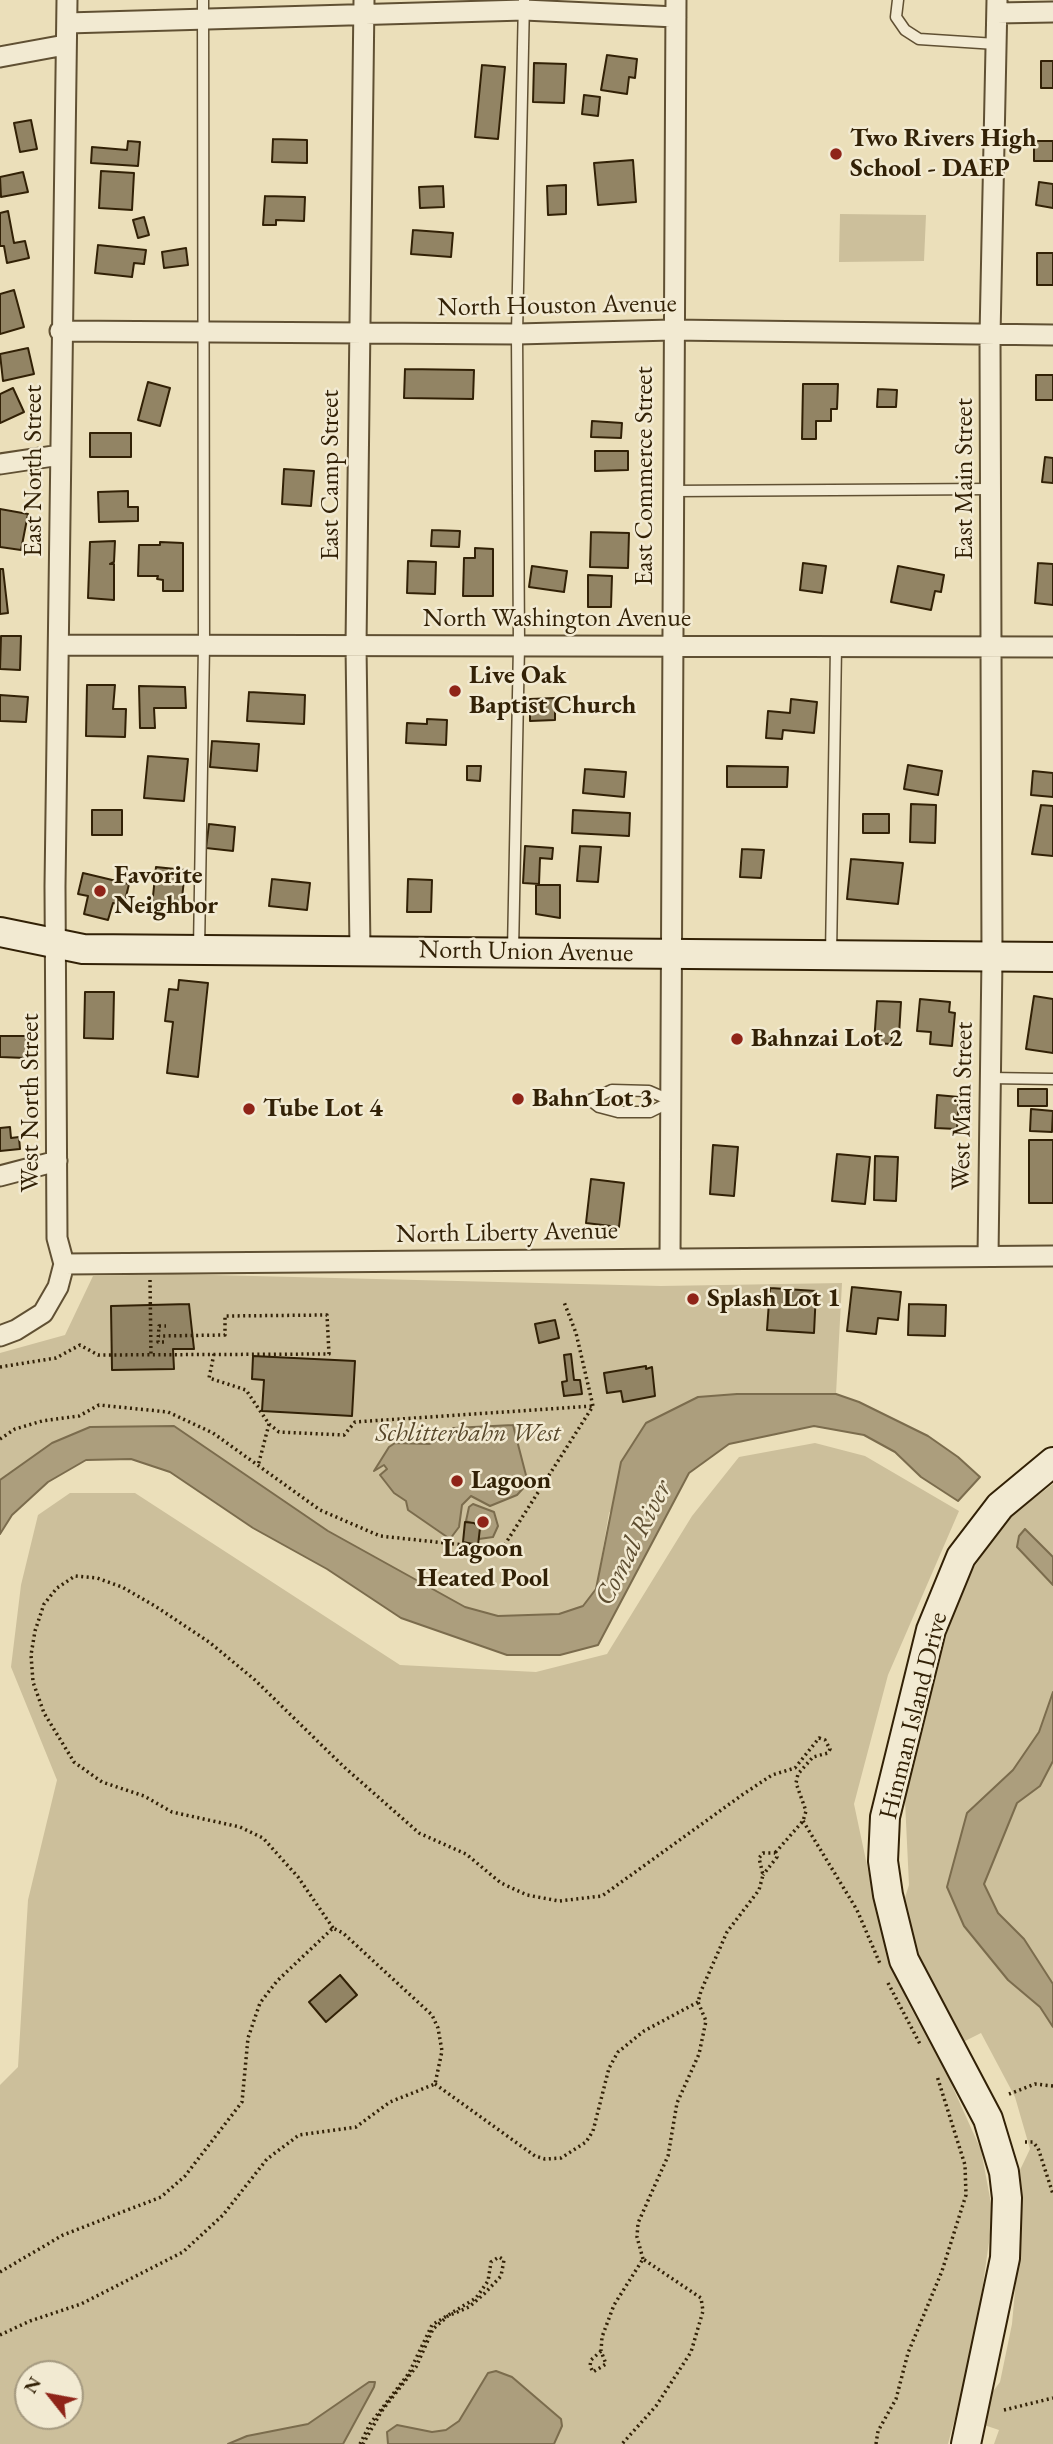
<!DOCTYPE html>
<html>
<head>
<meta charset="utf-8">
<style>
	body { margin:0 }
	#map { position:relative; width:1053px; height:2444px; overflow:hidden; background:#ebdfba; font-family:"EB Garamond",serif }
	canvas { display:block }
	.north { position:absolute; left:14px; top:2360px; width:70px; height:70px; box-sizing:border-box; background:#f2ead2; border:2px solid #a59a80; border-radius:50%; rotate:301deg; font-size:19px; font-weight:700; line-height:28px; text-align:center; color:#322106 }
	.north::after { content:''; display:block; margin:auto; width:24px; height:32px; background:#8f2418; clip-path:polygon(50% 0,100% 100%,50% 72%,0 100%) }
</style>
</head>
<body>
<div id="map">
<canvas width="1053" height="2444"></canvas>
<div class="north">N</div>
</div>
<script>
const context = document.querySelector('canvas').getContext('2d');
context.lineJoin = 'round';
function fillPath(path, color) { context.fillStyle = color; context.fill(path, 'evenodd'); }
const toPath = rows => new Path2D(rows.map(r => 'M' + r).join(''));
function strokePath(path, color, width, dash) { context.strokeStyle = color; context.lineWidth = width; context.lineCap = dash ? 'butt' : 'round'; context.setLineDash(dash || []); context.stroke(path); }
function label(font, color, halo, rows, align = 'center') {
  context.font = font + ' "EB Garamond",serif'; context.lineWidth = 5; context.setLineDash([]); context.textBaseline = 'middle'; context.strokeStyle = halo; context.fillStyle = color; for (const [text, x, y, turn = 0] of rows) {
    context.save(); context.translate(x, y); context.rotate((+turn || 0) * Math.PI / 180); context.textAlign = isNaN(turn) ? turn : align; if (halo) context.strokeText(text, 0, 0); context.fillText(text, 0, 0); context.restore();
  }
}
fillPath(toPath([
	[840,214,926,215,924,261,839,262],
	[172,1274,661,1286,842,1283,836,1394,698,1397,609,1513,596,1589,583,1606,559,1614,498,1616,465,1607,397,1572,328,1531,174,1426,52,1443,0,1480,0,1353,65,1335,93,1276],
	[815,1443,865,1456,959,1511,888,1675,854,1804,878,1917,906,1999,949,2079,981,2150,993,2214,974,2347,948,2444,0,2444,0,2085,18,2067,28,1900,57,1780,11,1667,21,1585,38,1515,70,1493,135,1493,400,1665,536,1672,607,1654,692,1516,739,1457],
	[28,2374,70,2374,70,2416,28,2416],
	[1053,1484,1053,1557,1025,1529,1017,1546,1053,1585,1053,1692,1039,1732,1013,1770,967,1813,947,1887,964,1926,1008,1980,1040,2007,1053,2027,1053,2444,994,2444,999,2430,984,2425,991,2394,1000,2382,1012,2324,1021,2223,1020,2170,1030,2149,1015,2097,981,2033,961,2043,917,1958,902,1907,909,1885,905,1801,936,1649,966,1579,1000,1529,1018,1510],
	[1053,1761,1053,1984,1024,1939,998,1913,984,1884,1017,1803,1040,1786]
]), '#ccbf9b');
const water = toPath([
	[737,1394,836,1394,859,1402,928,1436,958,1457,980,1477,958,1501,921,1477,895,1452,864,1435,814,1426,729,1444,689,1473,598,1645,560,1655,507,1655,401,1618,327,1569,253,1528,170,1472,131,1459,86,1460,48,1482,12,1515,0,1534,0,1480,52,1443,90,1427,174,1426,328,1531,465,1607,498,1616,559,1614,583,1606,596,1589,621,1462,646,1423,698,1397,737,1394],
	[513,1425,528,1483,517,1495,490,1506,471,1496,462,1505,459,1527,450,1539,408,1510,406,1501,394,1493,380,1475,387,1469,384,1465,374,1471,389,1447,395,1443,429,1444,453,1434,453,1428,513,1425],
	[473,1504,494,1512,498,1526,493,1537,479,1539,479,1526,466,1521,469,1507,473,1504],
	[1025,1529,1053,1557,1053,1585,1017,1547,1019,1536,1025,1529],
	[1053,1692,1053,1761,1040,1786,1017,1803,984,1884,998,1913,1024,1939,1053,1984,1053,2027,1040,2007,1008,1980,964,1926,947,1887,967,1813,1013,1770,1039,1732,1053,1692],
	[496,2371,512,2377,561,2419,562,2426,554,2444,388,2444,387,2432,397,2425,432,2432,446,2430,459,2421,488,2373,496,2371],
	[369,2382,375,2382,374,2387,343,2444,228,2444,247,2436,308,2424,369,2382]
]);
fillPath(water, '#ac9e7d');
strokePath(water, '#7b6c4d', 2);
const building = toPath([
	[607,55,637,59,635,78,629,77,627,94,601,90,607,55],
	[1041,61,1053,61,1053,88,1041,88,1041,61],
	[534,63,566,64,564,103,533,102,534,63],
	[482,65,505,67,498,139,475,137,482,65],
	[584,95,600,97,598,116,582,114,584,95],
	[31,120,37,149,20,152,14,123,31,120],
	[273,139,307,140,307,163,272,162,273,139],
	[128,141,140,142,138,166,91,163,92,147,127,150,128,141],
	[1034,141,1053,141,1053,161,1034,161,1034,141],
	[633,160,636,202,598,205,594,163,633,160],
	[101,171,134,173,132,210,99,208,101,171],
	[23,172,28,192,1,197,0,177,23,172],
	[1039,182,1053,184,1053,208,1036,205,1039,182],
	[566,185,566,214,548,215,547,186,566,185],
	[443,186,444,207,420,208,419,187,443,186],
	[265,196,305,197,304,221,276,220,276,225,263,225,265,196],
	[8,211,14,243,25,241,29,258,7,263,4,246,0,246,0,213,8,211],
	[144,217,149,235,138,238,133,220,144,217],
	[413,230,453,233,451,257,411,254,413,230],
	[98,245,146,250,144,264,134,263,132,277,95,273,98,245],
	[186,248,188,265,164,268,162,252,186,248],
	[1037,253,1053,253,1053,285,1037,285,1037,253],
	[14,290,24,327,0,334,0,294,14,290],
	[28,348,34,374,3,381,0,354,28,348],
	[405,369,474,370,473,399,404,398,405,369],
	[1036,375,1053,375,1053,400,1036,400,1036,375],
	[148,382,170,388,160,426,138,420,148,382],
	[803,384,838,384,837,409,831,409,831,421,816,421,816,439,802,439,803,384],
	[13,388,24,412,0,423,0,394,13,388],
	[878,389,897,390,896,407,877,407,878,389],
	[592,421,622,423,621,438,591,437,592,421],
	[90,433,131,433,131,457,90,457,90,433],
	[595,451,628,451,628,470,595,471,595,451],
	[1045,457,1053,458,1053,483,1042,482,1045,457],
	[284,469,314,471,311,506,282,504,284,469],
	[128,491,128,507,138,507,138,521,99,522,98,492,128,491],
	[0,509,28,514,21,550,0,547,0,509],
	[432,530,460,531,459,547,431,546,432,530],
	[591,532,629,533,628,568,590,567,591,532],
	[115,541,114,562,110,564,114,564,114,600,88,598,90,542,115,541],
	[160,542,183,543,183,591,163,591,163,580,157,579,158,576,138,576,139,545,160,545,160,542],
	[475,548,493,549,493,596,463,596,464,558,475,558,475,548],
	[408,561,436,562,435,594,407,593,408,561],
	[803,563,826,566,822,593,800,590,803,563],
	[1038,563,1053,564,1053,605,1035,603,1038,563],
	[532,566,567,571,564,592,529,587,532,566],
	[898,566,944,575,941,592,935,591,931,610,891,602,898,566],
	[0,569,3,569,8,613,0,614,0,569],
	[588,575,612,576,611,607,588,607,588,575],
	[1,636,21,636,20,670,0,669,1,636],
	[87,685,115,685,113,709,126,709,125,737,86,736,87,685],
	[139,686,185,687,186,708,154,708,155,728,140,728,139,686],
	[249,692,305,695,304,724,247,721,249,692],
	[0,695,28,697,26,722,0,721,0,695],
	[555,698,555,720,530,721,530,699,555,698],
	[791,699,817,702,814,733,783,730,782,739,766,738,768,711,790,713,791,699],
	[427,719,447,720,446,745,406,743,407,723,427,724,427,719],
	[212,741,259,744,257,771,210,767,212,741],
	[148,756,188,759,184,801,144,798,148,756],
	[908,765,942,771,938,795,904,789,908,765],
	[467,766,481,766,480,781,467,780,467,766],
	[727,766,788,767,787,787,727,787,727,766],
	[585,769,626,772,624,797,583,793,585,769],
	[1033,771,1053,773,1053,797,1031,795,1033,771],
	[911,804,936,805,935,843,910,842,911,804],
	[1041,805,1053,806,1053,856,1032,854,1041,805],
	[92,810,122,810,122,835,92,835,92,810],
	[573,810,630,813,629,836,572,833,573,810],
	[863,814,889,814,889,833,863,833,863,814],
	[209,824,235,827,233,851,206,848,209,824],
	[525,846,553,848,552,859,540,858,539,884,523,883,525,846],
	[580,846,601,847,598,882,577,881,580,846],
	[742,849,764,850,761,878,740,877,742,849],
	[851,859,903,863,898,904,847,899,851,859],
	[156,867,185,870,181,908,152,906,156,867],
	[83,873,129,884,124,905,113,903,108,920,84,914,88,896,78,894,83,873],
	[272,879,310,883,307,910,269,906,272,879],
	[408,879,432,880,431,912,407,912,408,879],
	[536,885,560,885,560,918,536,914,536,885],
	[179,980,208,983,198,1077,167,1073,173,1022,165,1021,169,989,178,990,179,980],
	[85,992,114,992,113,1039,84,1038,85,992],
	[1034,996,1053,999,1053,1053,1026,1049,1034,996],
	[920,999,950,1002,949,1012,955,1013,952,1046,930,1044,931,1032,917,1031,920,999],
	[877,1001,901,1002,899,1035,892,1034,891,1044,874,1043,877,1001],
	[0,1036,27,1036,26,1058,0,1057,0,1036],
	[1018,1089,1047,1089,1047,1106,1018,1106,1018,1089],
	[937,1095,959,1097,957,1129,935,1128,937,1095],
	[1031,1109,1053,1111,1052,1132,1030,1131,1031,1109],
	[10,1127,11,1138,19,1137,20,1149,0,1151,0,1128,10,1127],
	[1029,1140,1053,1140,1053,1203,1029,1203,1029,1140],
	[713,1145,738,1147,734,1196,710,1194,713,1145],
	[837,1154,870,1157,865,1204,832,1201,837,1154],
	[875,1156,898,1157,896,1201,874,1200,875,1156],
	[591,1179,624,1183,619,1227,586,1223,591,1179],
	[852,1287,901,1292,898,1320,878,1318,876,1334,847,1331,852,1287],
	[770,1288,816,1291,814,1333,767,1330,770,1288],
	[189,1304,194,1349,173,1349,174,1369,112,1370,111,1306,189,1304],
	[909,1304,946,1305,945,1336,908,1335,909,1304],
	[555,1320,559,1338,539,1343,535,1324,555,1320],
	[571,1354,574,1380,580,1380,582,1394,564,1396,562,1382,567,1381,564,1355,571,1354],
	[253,1356,355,1361,352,1416,262,1411,264,1380,252,1379,253,1356],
	[646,1366,646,1369,652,1367,655,1396,623,1402,621,1391,607,1393,604,1373,646,1366],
	[465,1522,474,1523,480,1528,478,1545,463,1542,465,1522],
	[340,1975,357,1995,326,2022,309,2002,340,1975]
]);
fillPath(building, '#928464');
strokePath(building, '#322106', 2);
const lane = toPath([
	[898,0,896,17,905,30,919,39,996,44],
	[673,491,991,489],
	[199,949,204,645,203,0],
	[513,951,519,645,517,334,524,0],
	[831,955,836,647],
	[990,1078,1053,1079],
	[612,1090,649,1091,672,1101,650,1112,618,1112,599,1107,590,1100,612,1090]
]);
const street = toPath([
	[997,13,1053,12],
	[67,23,524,10,676,17],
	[0,57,65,45],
	[60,331,517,334,672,330,1053,335],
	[0,464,60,455],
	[60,645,1053,647],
	[360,950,356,645,364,0],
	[0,1176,57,1161],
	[988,1256,992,958,990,336,997,0],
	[670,1257,676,0],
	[64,1264,1053,1256],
	[0,1336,16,1330,43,1313,58,1287,64,1264,57,1238,55,886,67,0]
]);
const secondary = toPath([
	[0,932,83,949,1053,957],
	[966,2444,1005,2258,1007,2198,1004,2172,988,2119,904,1960,888,1895,883,1861,885,1817,931,1630,961,1557,1000,1506,1053,1462]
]);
strokePath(lane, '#605033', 13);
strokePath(street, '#605033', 23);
strokePath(secondary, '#322106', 32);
strokePath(toPath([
	[150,1280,151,1355],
	[164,1342,158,1342,159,1326,166,1326],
	[214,1354,209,1378,246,1390,269,1424,258,1466],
	[0,1367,56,1358,80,1345,98,1355,329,1354,327,1315,225,1316,225,1335,159,1336],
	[269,1424,279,1432,344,1435,355,1422,593,1406],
	[0,1439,15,1429,42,1421,79,1416,99,1405,168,1412,213,1433,320,1510,380,1536,502,1549,593,1406,576,1333,564,1302],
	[803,1821,857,1910,881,1966],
	[333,1928,298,1877,263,1838,240,1827,172,1812,144,1796,102,1782,74,1762,44,1713,33,1682,31,1655,35,1631,44,1604,57,1588,75,1576,97,1578,122,1587,155,1606,209,1642,255,1680,343,1766,419,1833,466,1854,501,1883,527,1895,559,1901,602,1896,742,1795,772,1775,795,1768,819,1738,825,1740,830,1749,828,1753,813,1757,798,1774,796,1783,806,1811,803,1821,775,1853],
	[888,1983,920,2044],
	[435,2084,535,2156,545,2159,561,2158,586,2142,593,2131,609,2068,618,2052,644,2031,698,2002],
	[1009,2094,1035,2084,1053,2086],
	[1025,2142,1033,2142,1038,2148,1053,2194],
	[643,2259,637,2237,638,2223,668,2156,677,2103,699,2054,706,2021,698,2002,701,1991,727,1932,759,1890,763,1875,759,1858,763,1853,775,1853,777,1857,763,1875],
	[0,2272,63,2235,161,2197,185,2176,242,2102,248,2038,260,2003,277,1981,333,1928,343,1933,432,2015,438,2028,442,2051,435,2084],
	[0,2335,30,2321,81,2304,183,2252,223,2215,267,2159,299,2135,356,2127,390,2102,435,2084],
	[601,2351,591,2360,590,2366,593,2372,606,2364,601,2351,602,2337,614,2305,643,2259,701,2298,703,2311,691,2352,656,2406,622,2444],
	[1004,2410,1053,2398],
	[360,2444,370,2424,409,2373,432,2325,476,2298,488,2281,491,2262,499,2257,504,2260,501,2276,484,2294,469,2307,448,2316,433,2329,416,2367,381,2412,363,2444],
	[876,2444,878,2431,896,2399,908,2353,942,2271,966,2195,965,2165,937,2076]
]), '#322106', 3.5, [2, 3.5]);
strokePath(lane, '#f2ead2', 10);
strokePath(street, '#f2ead2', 19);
strokePath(secondary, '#f2ead2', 28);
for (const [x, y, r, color] of [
	[836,154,7,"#8f2418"],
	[455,691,7,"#8f2418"],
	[100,891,7,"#8f2418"],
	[737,1039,7,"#8f2418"],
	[518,1099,7,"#8f2418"],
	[249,1109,7,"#8f2418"],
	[693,1299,7,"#8f2418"],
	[457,1481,7,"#8f2418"],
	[483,1522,7,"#8f2418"]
]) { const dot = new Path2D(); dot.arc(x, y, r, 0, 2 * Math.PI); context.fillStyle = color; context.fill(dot); strokePath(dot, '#f2ead2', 2.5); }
label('bold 26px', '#322106', '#f2ead2', [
	["Two Rivers High",850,139],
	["School - DAEP",850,169],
	["Live Oak",469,676],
	["Baptist Church",469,706],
	["Favorite",114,876],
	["Neighbor",114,906],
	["Bahnzai Lot 2",751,1039],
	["Bahn Lot 3",532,1099],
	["Tube Lot 4",263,1109],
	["Splash Lot 1",707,1299],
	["Lagoon",471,1481],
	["Lagoon",483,1549,"center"],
	["Heated Pool",483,1579,"center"]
], 'left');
label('26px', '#322106', '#f2ead2', [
	["North Houston Avenue",557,306,-1],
	["East North Street",34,471,-90],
	["East Camp Street",331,475,-90],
	["East Commerce Street",645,476,-90],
	["East Main Street",965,479,-90],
	["North Washington Avenue",557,619],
	["North Union Avenue",526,952,1],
	["West North Street",31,1103,-90],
	["West Main Street",963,1106,-89],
	["North Liberty Avenue",507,1233,-1],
	["Hinman Island Drive",914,1716,-76]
]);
label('italic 26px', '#58482b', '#f2ead2', [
	["Schlitterbahn West",468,1434]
]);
label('italic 28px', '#5d4d30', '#f2ead2', [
	["Comal River",634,1543,-63]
]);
</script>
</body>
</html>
